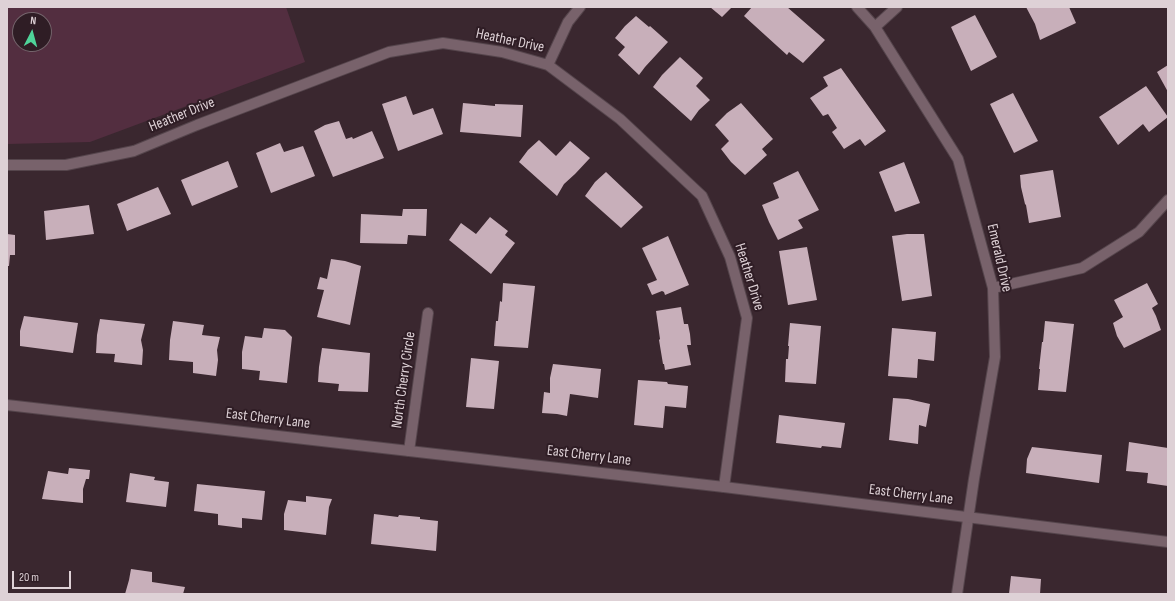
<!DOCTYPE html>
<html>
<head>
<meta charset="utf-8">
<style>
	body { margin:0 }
	#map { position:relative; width:1175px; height:601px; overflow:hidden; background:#3a272f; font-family:"Sofia Sans Condensed",sans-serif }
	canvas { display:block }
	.frame { position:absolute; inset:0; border:8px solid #ded1d6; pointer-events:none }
	.north { position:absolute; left:12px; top:12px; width:40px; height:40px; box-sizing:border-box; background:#2f1d25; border:1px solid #75656c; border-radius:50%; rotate:6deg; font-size:11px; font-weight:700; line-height:16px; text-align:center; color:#ded1d6 }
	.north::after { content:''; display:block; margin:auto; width:14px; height:18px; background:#4fd399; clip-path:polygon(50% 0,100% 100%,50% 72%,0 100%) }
	.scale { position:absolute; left:12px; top:571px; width:59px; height:18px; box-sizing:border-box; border:2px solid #ded1d6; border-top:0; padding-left:5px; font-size:12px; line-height:14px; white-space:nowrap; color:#ded1d6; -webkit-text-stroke:3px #2f1d25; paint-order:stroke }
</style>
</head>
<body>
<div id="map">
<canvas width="1175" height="601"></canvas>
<div class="frame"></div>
<div class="north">N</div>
<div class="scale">20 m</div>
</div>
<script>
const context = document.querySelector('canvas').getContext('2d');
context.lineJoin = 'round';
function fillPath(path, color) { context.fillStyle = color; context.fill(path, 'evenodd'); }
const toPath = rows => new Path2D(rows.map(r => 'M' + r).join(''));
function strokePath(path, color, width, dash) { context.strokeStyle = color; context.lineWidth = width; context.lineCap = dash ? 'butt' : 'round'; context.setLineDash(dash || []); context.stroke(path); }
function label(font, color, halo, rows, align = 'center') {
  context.font = font + ' "Sofia Sans Condensed",sans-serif'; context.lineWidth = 4; context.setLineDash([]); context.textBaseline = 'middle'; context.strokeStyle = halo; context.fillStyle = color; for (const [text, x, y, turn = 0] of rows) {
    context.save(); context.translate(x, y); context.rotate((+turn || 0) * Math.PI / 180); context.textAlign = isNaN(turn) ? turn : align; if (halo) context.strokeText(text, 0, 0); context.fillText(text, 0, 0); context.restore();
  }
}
fillPath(toPath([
	[7,7,286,7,305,62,90,142,7,144],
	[20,20,44,20,44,44,20,44]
]), '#532e40');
fillPath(toPath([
	[710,7,732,7,722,17],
	[752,7,787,7,825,40,803,63,789,52,787,55,744,16],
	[1026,7,1069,7,1076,23,1040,40,1035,24],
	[975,15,997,57,971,71,951,27],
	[636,16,649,27,650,26,668,42,645,67,639,75,618,55,625,47,615,38,625,26],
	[680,57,703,78,696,86,710,100,699,110,691,121,653,87,662,75],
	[1168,65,1168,92,1157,72],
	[841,68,886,131,865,146,860,139,844,149,832,132,837,128,828,114,823,116,810,98,828,86,823,77],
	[1146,86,1168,117,1149,132,1143,124,1118,145,1099,117],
	[1013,93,1038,141,1014,153,990,104],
	[406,96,413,115,433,108,443,134,398,151,382,104],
	[463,103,495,106,495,104,523,105,521,137,460,132],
	[741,103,773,139,762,149,767,155,745,175,731,162,721,149,729,141,715,125,727,113],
	[339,121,346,139,352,137,353,139,372,131,384,158,333,177,314,131,325,125],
	[539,140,556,156,570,141,590,158,575,174,564,184,557,196,519,162,528,150],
	[280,143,284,152,303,146,315,176,271,193,256,153],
	[228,161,238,187,192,206,181,180],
	[904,162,920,203,895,212,879,172],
	[1053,170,1061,217,1029,223,1026,205,1025,204,1021,187,1020,175],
	[798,171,819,210,798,220,803,228,778,240,769,222,762,205,779,198,773,183],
	[606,172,643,207,621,228,585,196,595,182],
	[158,187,171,214,127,231,117,204],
	[89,205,94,234,46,240,44,211],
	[403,209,427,209,426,236,408,235,407,244,360,243,361,214,402,216],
	[490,217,508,231,505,235,515,243,491,274,449,240,461,223,476,234],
	[7,234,15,235,15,255,10,255,9,266,7,266],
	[907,234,924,234,932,296,902,301,892,236],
	[668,236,689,285,665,295,664,292,662,291,652,295,647,284,657,280,642,248],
	[807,247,817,300,788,305,779,251],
	[331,259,345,261,361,266,350,325,317,317,324,290,317,289,320,277,327,279],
	[503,283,535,286,528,348,494,346,496,321,498,321,500,301,502,302],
	[1147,283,1158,304,1152,308,1156,316,1161,330,1124,348,1117,336,1113,323,1123,317,1114,300],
	[681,307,684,324,688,324,690,334,691,345,687,345,691,365,665,370,664,364,663,364,659,340,660,339,656,311],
	[24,316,78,323,73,353,20,346,20,331],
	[100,319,145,324,141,340,143,350,142,365,114,362,115,354,96,353,97,335],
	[173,321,204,325,202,335,220,337,217,350,218,360,216,376,193,373,193,362,169,360,170,340],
	[1045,321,1074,324,1066,392,1038,390,1040,369,1039,369,1042,342,1043,342],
	[790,323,821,326,816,384,785,382,786,359,788,359,789,346,788,346],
	[264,328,285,330,292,337,287,383,259,380,260,371,242,369,242,352,245,336,262,338],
	[892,328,936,332,934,361,918,359,917,378,888,376],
	[322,348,370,353,368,392,338,391,339,384,318,382,319,367],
	[471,358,499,361,494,409,466,407],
	[553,364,601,369,598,398,570,394,567,416,557,414,542,413,544,392,550,393,550,378],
	[638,380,667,382,668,384,688,386,686,408,665,406,663,428,634,425],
	[893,398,908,399,930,404,926,427,919,425,918,444,889,440],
	[779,415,845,423,841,448,822,446,821,448,776,443],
	[1129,442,1168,448,1168,486,1147,483,1148,473,1126,471],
	[1032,447,1102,455,1099,483,1026,473,1027,459],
	[69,468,90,470,89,479,86,479,83,489,83,503,42,499,48,471,68,474],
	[130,473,155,477,154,480,169,482,166,507,126,502],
	[197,484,265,491,262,520,242,518,242,528,218,525,218,514,194,511],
	[306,496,332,499,329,507,326,535,284,530,284,514,288,500,306,502],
	[374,514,398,517,399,515,420,517,420,519,438,521,436,551,371,544],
	[131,569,152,572,152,582,185,587,183,594,125,594,129,580],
	[1011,576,1041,579,1040,594,1009,594]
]), '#c8afba');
const minor = toPath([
	[857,7,875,27,958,159,993,288,995,357,974,479,957,594],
	[875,27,897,7],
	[548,65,568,22,580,7],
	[7,165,66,165,134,151,197,125,389,52,443,43,502,52,548,65,620,119,702,196,730,257,747,318,724,487],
	[993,288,1082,268,1139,232,1168,200],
	[409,451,428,313]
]);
const tertiary = toPath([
	[7,405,724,487,1168,542]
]);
strokePath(minor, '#55454c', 12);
strokePath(tertiary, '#55454c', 12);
strokePath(minor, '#78626b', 10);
strokePath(tertiary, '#78626b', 10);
label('15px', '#ded1d6', '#2f1d25', [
	["Heather Drive",510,41,12],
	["Heather Drive",182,115,-22],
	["Emerald Drive",999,258,77],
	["Heather Drive",749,277,73],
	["North Cherry Circle",404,380,-82],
	["East Cherry Lane",268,419,7],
	["East Cherry Lane",589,456,7],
	["East Cherry Lane",911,495,7]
]);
</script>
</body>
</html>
